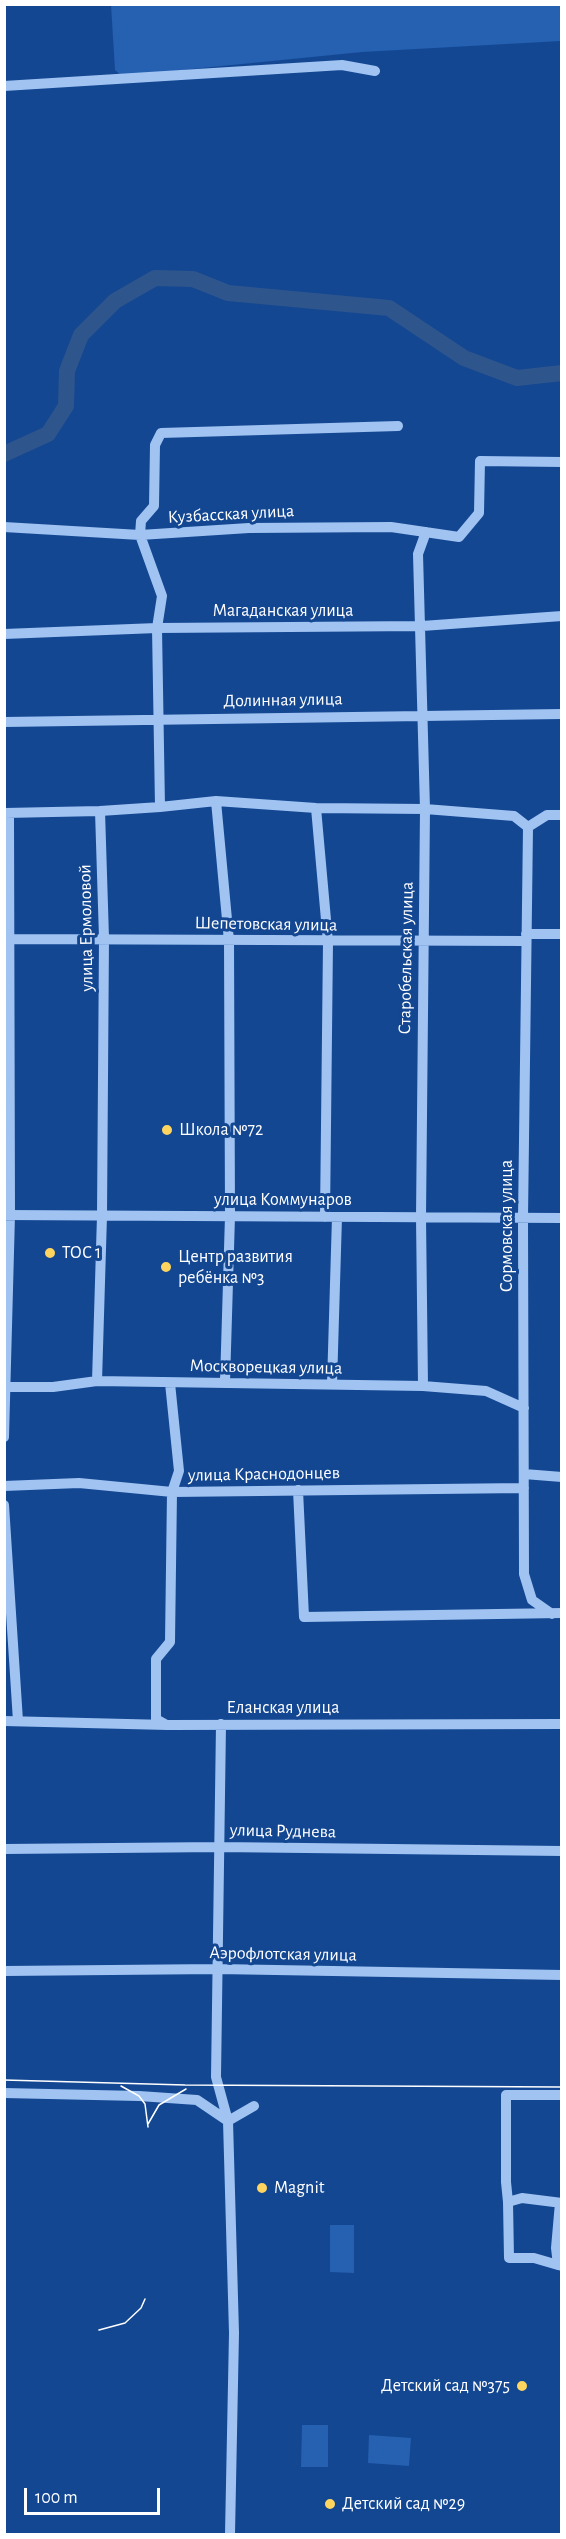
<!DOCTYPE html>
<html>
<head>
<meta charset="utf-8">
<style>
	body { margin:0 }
	#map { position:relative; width:566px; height:2539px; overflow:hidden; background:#134792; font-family:"Alegreya Sans",sans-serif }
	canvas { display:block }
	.frame { position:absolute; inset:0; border:6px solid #fff; pointer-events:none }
	.scale { position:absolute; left:24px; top:2488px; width:136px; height:27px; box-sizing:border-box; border:3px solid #fff; border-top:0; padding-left:8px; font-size:18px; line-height:21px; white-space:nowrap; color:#fff; -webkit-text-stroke:4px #134792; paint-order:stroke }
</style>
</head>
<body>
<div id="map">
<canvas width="566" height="2539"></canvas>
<div class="frame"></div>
<div class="scale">100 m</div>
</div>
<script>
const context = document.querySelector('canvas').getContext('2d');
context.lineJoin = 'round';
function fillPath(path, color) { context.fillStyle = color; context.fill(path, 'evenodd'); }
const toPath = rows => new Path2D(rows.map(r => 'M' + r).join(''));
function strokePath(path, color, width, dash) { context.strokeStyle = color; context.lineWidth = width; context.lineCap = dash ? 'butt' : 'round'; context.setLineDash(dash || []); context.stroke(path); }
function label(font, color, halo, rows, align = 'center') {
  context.font = font + ' "Alegreya Sans",sans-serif'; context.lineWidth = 6; context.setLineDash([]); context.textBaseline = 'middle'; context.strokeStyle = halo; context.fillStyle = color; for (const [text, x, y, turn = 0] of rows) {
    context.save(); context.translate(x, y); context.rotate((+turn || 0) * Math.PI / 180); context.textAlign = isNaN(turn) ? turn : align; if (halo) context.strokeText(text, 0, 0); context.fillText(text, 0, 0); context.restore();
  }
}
fillPath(toPath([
	[111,5,561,5,561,41,362,52,122,76,115,70],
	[330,2225,354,2225,354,2273,330,2272],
	[302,2425,328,2425,328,2467,301,2467],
	[369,2435,411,2438,409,2466,368,2463]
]), '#2560b1');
strokePath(toPath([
	[4,454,48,434,66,406,67,371,81,335,115,301,155,278,193,279,228,293,389,308,464,358,517,378,562,373]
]), '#2f558d', 16);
strokePath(toPath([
	[4,86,342,65,375,71],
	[4,527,140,535,249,528,391,527,459,537,479,513,480,461,562,462],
	[4,634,157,628,422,626,562,616],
	[4,722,562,714],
	[216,801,229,941,230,1216,225,1382],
	[160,807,216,801,316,808,425,809,514,816,528,827,547,815,562,815],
	[316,808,328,942,325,1217],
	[5,813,100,811],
	[528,827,523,1218,524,1574,532,1600,552,1614],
	[526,934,562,934],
	[5,939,526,941],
	[4,1215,562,1218],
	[97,1381,102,1216,104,938,100,811,160,807,157,628,162,596,140,535,141,521,154,506,155,445,161,433,398,426],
	[332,1384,337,1217],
	[423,1386,421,1217,425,809,418,554,426,532],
	[4,1387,53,1387,97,1381,423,1386,486,1391,524,1408],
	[4,1437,10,1215,9,813],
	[524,1474,562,1477],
	[4,1486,79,1483,172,1492,524,1488],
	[298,1490,304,1617,562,1613],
	[4,1505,18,1721],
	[4,1721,168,1725,562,1724],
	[165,1724,156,1719,156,1659,170,1642,172,1492,179,1471,170,1383],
	[221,1724,216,2077,228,2121,234,2333,230,2534],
	[4,1849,220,1847,562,1851],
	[4,1971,218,1969,562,1975],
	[4,2093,139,2096,197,2100,228,2121,254,2106],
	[562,2095,506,2095,506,2182,508,2202,522,2198,562,2203],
	[508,2202,509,2258,534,2258,558,2265],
	[560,2203,556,2248,558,2265,562,2266]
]), '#a0c3f2', 10);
strokePath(toPath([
	[4,2080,185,2085,562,2087],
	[121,2086,139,2096,145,2104,148,2127],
	[148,2124,159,2105,186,2089],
	[99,2330,125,2323,141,2308,145,2299]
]), '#fff', 1.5);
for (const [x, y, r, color] of [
	[167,1130,6,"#ffd560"],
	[50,1253,6,"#ffd560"],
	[166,1267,6,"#ffd560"],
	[262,2188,6,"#ffd560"],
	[522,2386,6,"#ffd560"],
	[330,2504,6,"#ffd560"]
]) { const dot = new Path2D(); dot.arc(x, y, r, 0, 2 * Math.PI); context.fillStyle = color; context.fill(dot); strokePath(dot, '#134792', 2); }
label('18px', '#fff', '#134792', [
	["Кузбасская улица",231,514,-3],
	["Магаданская улица",283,611],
	["Долинная улица",283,700,-1],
	["Шепетовская улица",266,924,1],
	["улица Ермоловой",86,928,-91],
	["Старобельская улица",406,958,-89],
	["улица Коммунаров",283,1200],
	["Сормовская улица",507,1226,-90],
	["Москворецкая улица",266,1367,1],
	["улица Краснодонцев",264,1474,-1],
	["Еланская улица",283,1708],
	["улица Руднева",283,1831,1],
	["Аэрофлотская улица",283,1954,1]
]);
label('18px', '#fff', '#134792', [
	["Школа №72",179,1130],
	["ТОС 1",62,1253],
	["Центр развития",178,1257],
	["ребёнка №3",178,1278],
	["Magnit",274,2188],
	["Детский сад №375",510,2386,"right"],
	["Детский сад №29",342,2504]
], 'left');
</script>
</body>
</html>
